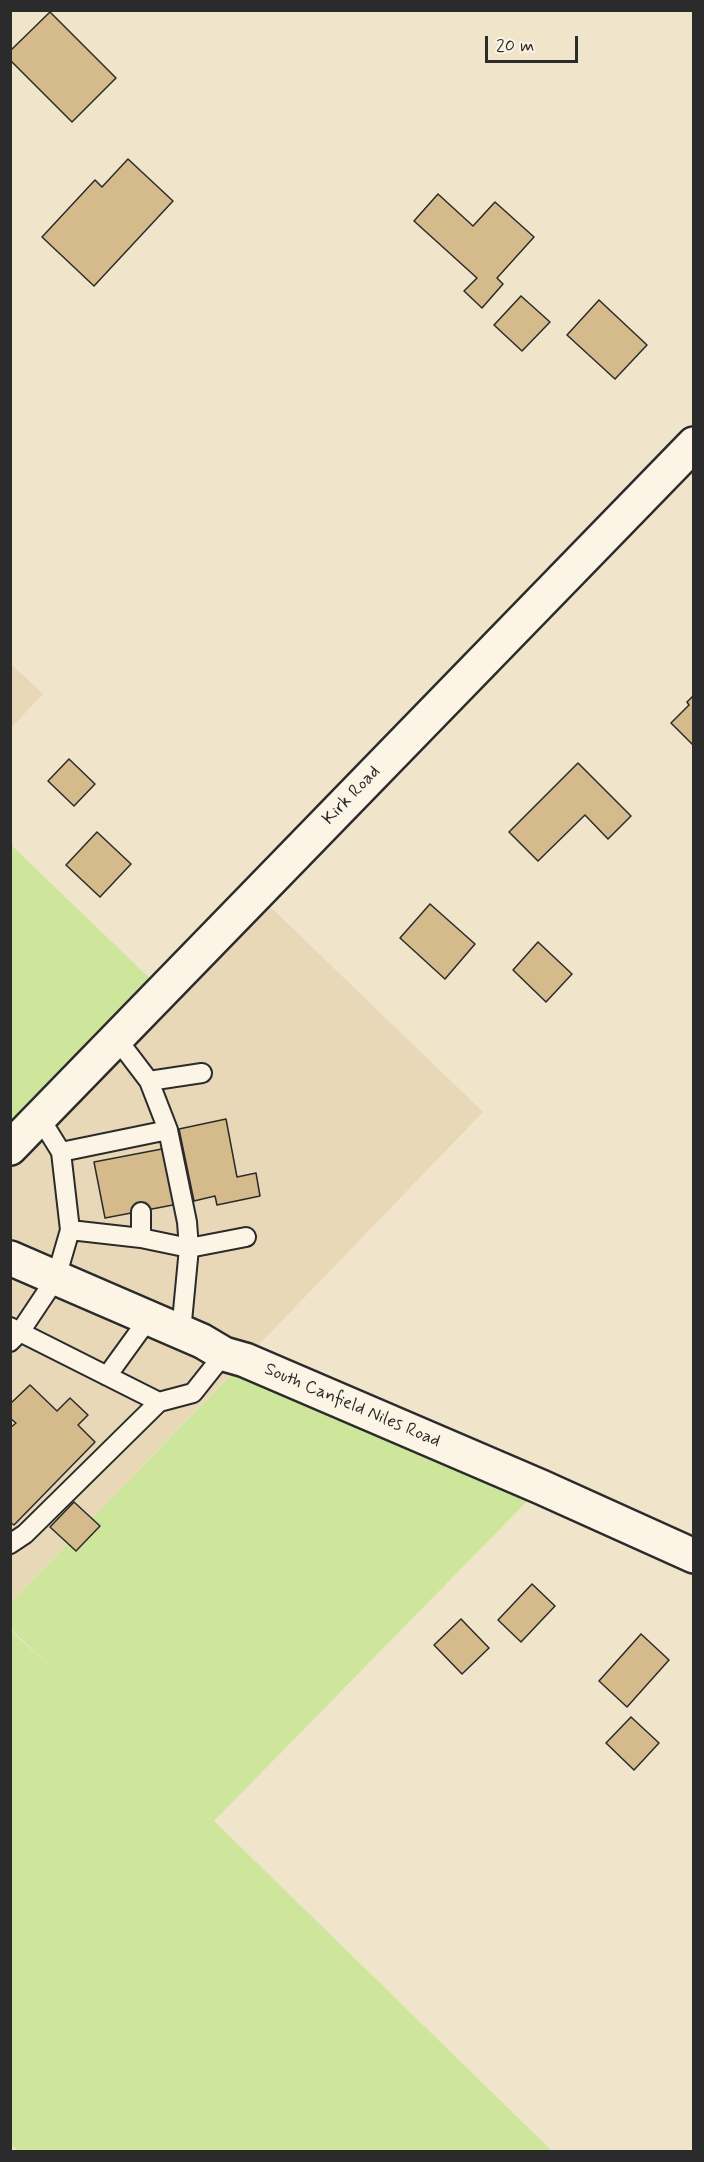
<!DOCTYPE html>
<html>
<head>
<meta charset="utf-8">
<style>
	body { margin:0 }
	#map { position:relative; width:704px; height:2162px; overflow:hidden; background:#f0e4ca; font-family:Mynerve,sans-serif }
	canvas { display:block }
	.frame { position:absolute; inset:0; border:12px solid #2b2b2b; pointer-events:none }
	.scale { position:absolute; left:485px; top:36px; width:93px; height:27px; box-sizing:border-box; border:3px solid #2b2b2b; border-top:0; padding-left:8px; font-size:18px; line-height:21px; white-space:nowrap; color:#2b2b2b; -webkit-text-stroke:4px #fcf5e5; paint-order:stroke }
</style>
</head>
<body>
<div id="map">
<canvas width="704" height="2162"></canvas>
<div class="frame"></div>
<div class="scale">20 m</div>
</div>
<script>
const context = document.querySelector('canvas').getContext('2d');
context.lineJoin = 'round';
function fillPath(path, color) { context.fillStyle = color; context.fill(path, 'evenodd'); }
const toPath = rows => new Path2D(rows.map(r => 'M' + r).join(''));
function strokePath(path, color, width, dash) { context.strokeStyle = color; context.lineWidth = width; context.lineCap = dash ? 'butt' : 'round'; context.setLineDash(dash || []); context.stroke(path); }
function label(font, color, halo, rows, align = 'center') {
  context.font = font + ' Mynerve,sans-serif'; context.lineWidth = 4.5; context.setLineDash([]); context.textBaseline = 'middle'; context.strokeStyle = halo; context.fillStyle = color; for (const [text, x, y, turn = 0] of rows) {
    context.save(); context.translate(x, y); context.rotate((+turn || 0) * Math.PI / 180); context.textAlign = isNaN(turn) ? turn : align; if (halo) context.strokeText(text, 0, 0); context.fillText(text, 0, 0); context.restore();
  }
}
fillPath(toPath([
	[10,663,43,694,11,728,10,728],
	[257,894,483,1112,11,1602,11,1148]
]), '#e8d8b7');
fillPath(toPath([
	[10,844,163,991,10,1148],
	[245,1360,541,1487,214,1821,552,2151,19,2151,10,2144,10,1630,55,1671,11,1629,11,1602]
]), '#cde69c');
const building = toPath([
	[50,12,116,78,72,122,10,60,10,51,50,12],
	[128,159,173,201,94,286,42,237,95,180,102,187,128,159],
	[438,194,473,226,495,202,534,237,497,278,503,284,482,308,464,291,477,278,414,221,438,194],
	[521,296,550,322,522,351,494,325,521,296],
	[599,300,647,345,615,379,567,335,599,300],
	[694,695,694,746,671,723,689,705,687,702,694,695],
	[69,759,95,784,74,806,48,781,69,759],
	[578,763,631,816,608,839,585,815,538,861,509,832,578,763],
	[97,832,131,864,100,897,66,865,97,832],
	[430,904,475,944,445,979,400,938,430,904],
	[538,942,572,974,546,1002,513,970,538,942],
	[226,1119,237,1177,256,1173,260,1196,217,1205,215,1196,194,1201,179,1129,226,1119],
	[167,1148,178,1204,105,1218,94,1162,167,1148],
	[30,1385,57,1411,70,1398,88,1415,78,1425,95,1442,14,1525,10,1522,10,1428,16,1423,10,1418,10,1404,30,1385],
	[74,1502,100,1526,76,1551,50,1527,74,1502],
	[532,1584,555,1606,521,1642,498,1620,532,1584],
	[461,1619,489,1648,462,1674,434,1645,461,1619],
	[641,1634,669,1660,627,1707,599,1681,641,1634],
	[631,1717,659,1743,634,1770,606,1743,631,1717]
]);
fillPath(building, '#d5bb8b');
strokePath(building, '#2b2b2b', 1.5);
const service = toPath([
	[117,1039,149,1081,168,1130],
	[149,1081,202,1073],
	[40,1118,61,1152],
	[70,1230,61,1152,168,1130,187,1222,189,1248,246,1237],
	[141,1238,141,1212],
	[10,1327,159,1402,25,1534,10,1544],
	[10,1342,20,1332,56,1278,70,1230,141,1238,189,1248,181,1332],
	[107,1376,149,1318],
	[159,1402,193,1393,224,1354]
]);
const tertiary = toPath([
	[10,1148,694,444]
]);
const secondary = toPath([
	[10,1258,202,1341,224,1354,245,1360,541,1487,694,1556]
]);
strokePath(service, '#2b2b2b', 22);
strokePath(tertiary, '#2b2b2b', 38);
strokePath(secondary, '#2b2b2b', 38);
strokePath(service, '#fcf5e5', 18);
strokePath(tertiary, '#fcf5e5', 33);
strokePath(secondary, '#fcf5e5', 33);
label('18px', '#2b2b2b', '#fcf5e5', [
	["Kirk Road",352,796,-46],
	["South Canfield Niles Road",352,1406,23]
]);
</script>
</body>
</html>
